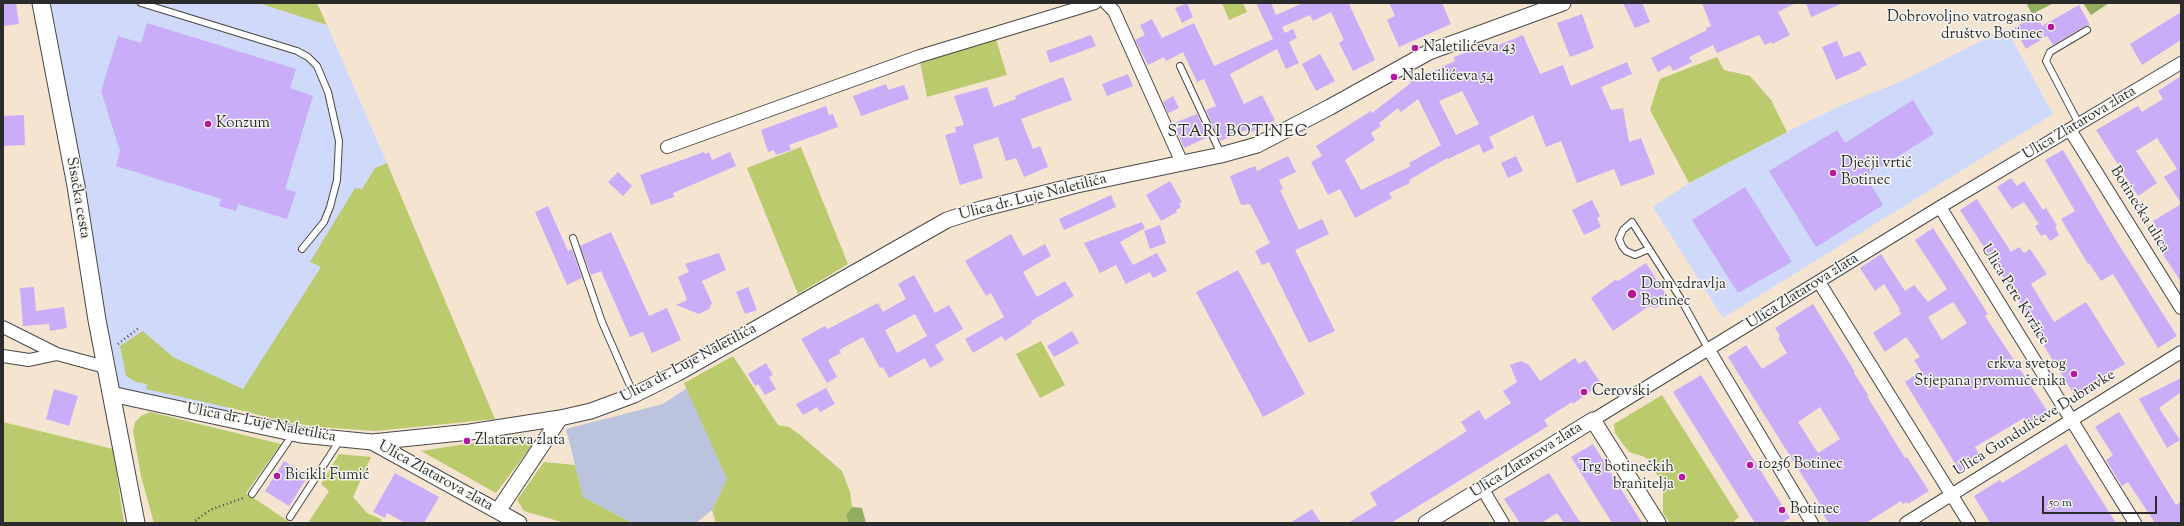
<!DOCTYPE html>
<html>
<head>
<meta charset="utf-8">
<style>
	body { margin:0 }
	#map { position:relative; width:2184px; height:526px; overflow:hidden; background:#f5e4d0; font-family:"Sorts Mill Goudy",serif }
	canvas { display:block }
	.frame { position:absolute; inset:0; border:4px solid #2b2b2b; pointer-events:none }
	.scale { position:absolute; left:2042px; top:496px; width:115px; height:18px; box-sizing:border-box; border:2px solid #2b2b2b; border-top:0; padding-left:5px; font-size:12px; line-height:14px; white-space:nowrap; color:#2b2b2b; -webkit-text-stroke:3px #f6f6f2; paint-order:stroke }
</style>
</head>
<body>
<div id="map">
<canvas width="2184" height="526"></canvas>
<div class="frame"></div>
<div class="scale">50 m</div>
</div>
<script>
const context = document.querySelector('canvas').getContext('2d');
context.lineJoin = 'round';
function fillPath(path, color) { context.fillStyle = color; context.fill(path, 'evenodd'); }
const toPath = rows => new Path2D(rows.map(r => 'M' + r).join(''));
function strokePath(path, color, width, dash) { context.strokeStyle = color; context.lineWidth = width; context.lineCap = dash ? 'butt' : 'round'; context.setLineDash(dash || []); context.stroke(path); }
function label(font, color, halo, rows, align = 'center') {
  context.font = font + ' "Sorts Mill Goudy",serif'; context.lineWidth = 3; context.setLineDash([]); context.textBaseline = 'middle'; context.strokeStyle = halo; context.fillStyle = color; for (const [text, x, y, turn = 0] of rows) {
    context.save(); context.translate(x, y); context.rotate((+turn || 0) * Math.PI / 180); context.textAlign = isNaN(turn) ? turn : align; if (halo) context.strokeText(text, 0, 0); context.fillText(text, 0, 0); context.restore();
  }
}
fillPath(toPath([
	[41,3,258,3,327,25,387,163,375,168,362,189,311,262,321,267,226,419,111,394],
	[2006,28,2053,114,1723,318,1653,207,1689,183,1787,132,1842,105,1902,81]
]), '#cfdafa');
fillPath(toPath([
	[687,388,727,479,712,510,696,523,632,523,583,497,566,429,663,404]
]), '#bac4de');
fillPath(toPath([
	[258,3,317,3,327,25],
	[1222,3,1243,3,1247,12,1229,20],
	[996,39,1007,75,927,97,920,62],
	[1717,57,1724,70,1750,76,1771,100,1787,132,1689,183,1650,110,1660,79],
	[801,147,848,264,798,294,747,168],
	[387,163,495,419,375,431,320,427,286,422,235,409,146,389,147,384,136,382,126,376,120,346,143,331,173,357,243,389,321,267,310,262,355,188,362,189,375,168],
	[1041,341,1065,385,1040,398,1016,354],
	[733,356,778,425,789,427,799,434,842,471,850,492,852,507,846,515,848,523,716,523,712,510,727,479,684,383],
	[1662,395,1739,517,1734,521,1735,523,1670,523,1663,513,1663,484,1645,457,1629,452,1615,433,1614,424],
	[150,412,281,444,246,493,291,523,154,523,141,476,133,431,135,422,141,416],
	[3,422,113,449,124,523,3,523],
	[523,435,531,437,533,442,532,445,496,493,421,451],
	[339,454,371,457,353,497,367,513,381,519,382,523,308,523,329,491,321,484],
	[544,462,575,465,583,497,632,523,565,523,524,511,517,500]
]), '#baca6d');
fillPath(toPath([
	[2026,3,2054,3,2032,14],
	[2083,3,2109,3,2091,15],
	[852,507,862,508,866,523,848,523,846,515]
]), '#93ae60');
fillPath(toPath([
	[3,3,16,3,19,24,3,26],
	[1187,3,1193,17,1182,23,1175,8],
	[1256,3,1271,3,1276,15,1303,3,1352,3,1349,4,1375,60,1353,71,1339,43,1344,40,1331,12,1313,21,1310,15,1282,27,1285,33,1293,29,1297,38,1289,42,1299,63,1286,69,1277,49,1230,74,1244,104,1262,95,1275,120,1248,134,1246,130,1220,141,1206,110,1216,106,1204,79,1197,82,1183,52,1166,61,1164,57,1148,65,1135,40,1145,35,1140,25,1152,19,1162,38,1194,23,1214,66,1273,39],
	[1389,3,1442,3,1451,24,1399,47,1387,20,1395,16],
	[1623,3,1642,3,1650,22,1635,28],
	[1702,3,1796,3,1778,12,1790,35,1772,44,1771,42,1765,45,1759,35,1717,53,1713,45,1689,57,1692,62,1673,71,1670,65,1658,72,1651,58,1707,30,1706,28,1711,26],
	[1806,3,1843,3,1811,17],
	[2079,5,2090,25,2085,26,2053,45,2047,36,2026,49,2014,28,2037,15,2042,26],
	[2181,12,2181,40,2142,65,2130,44],
	[1582,14,1594,48,1570,57,1557,23],
	[147,23,296,69,290,88,313,96,285,189,296,192,287,219,238,204,236,211,219,206,221,199,116,166,120,151,101,91,118,36,141,43],
	[1091,35,1096,46,1050,63,1046,51],
	[1523,35,1540,74,1563,65,1571,86,1627,62,1632,74,1601,87,1611,110,1623,108,1629,142,1641,138,1655,174,1621,186,1614,169,1577,183,1561,141,1546,147,1533,115,1489,137,1494,148,1483,153,1479,144,1448,159,1447,158,1409,180,1410,183,1389,193,1392,198,1355,218,1340,189,1328,195,1311,162,1322,156,1316,146,1371,111,1372,113,1411,83,1410,81,1455,61,1454,57,1480,47,1482,52],
	[1462,91,1479,124,1456,135,1439,101],
	[1418,99,1441,145,1409,163,1411,166,1361,190,1345,160,1375,140,1371,133,1381,126,1379,123,1398,108,1401,112],
	[1837,41,1844,57,1860,51,1867,65,1860,68,1861,69,1836,80,1822,47],
	[1320,54,1335,81,1316,91,1302,64],
	[1128,74,1133,86,1107,96,1102,84],
	[2181,76,2181,203,2164,177,2177,169,2157,138,2136,151,2157,183,2138,196,2096,130,2138,106,2142,112,2163,99,2158,91],
	[1063,77,1072,100,1021,119,1033,149,1040,146,1048,167,1024,177,1016,158,1006,161,998,137,973,145,983,178,960,185,945,135,956,132,955,127,964,125,954,96,987,87,994,107,1016,99,1015,96],
	[886,84,888,90,904,85,909,99,861,116,853,96],
	[1173,96,1179,108,1168,113,1163,102],
	[1913,100,1934,134,1866,176,1883,205,1816,247,1769,171,1837,130,1845,143],
	[826,106,829,115,833,114,838,127,789,145,791,150,776,155,774,150,768,152,761,130],
	[1197,114,1208,137,1184,148,1174,123],
	[24,115,25,145,3,146,3,116],
	[2063,150,2114,237,2177,336,2158,348,2113,274,2101,281,2089,263,2088,264,2061,219,2075,211,2045,160],
	[704,152,705,154,709,152,712,160,730,152,736,166,673,193,674,197,651,205,640,175],
	[1288,156,1296,172,1279,180,1283,189,1280,190,1299,230,1322,219,1329,234,1295,250,1335,331,1309,343,1269,262,1262,265,1255,251,1270,243,1250,204,1241,205,1230,176,1255,166,1257,171],
	[1516,156,1523,171,1508,178,1501,163],
	[618,172,632,186,623,196,608,182],
	[2011,178,2017,186,2024,181,2043,210,2046,208,2051,216,2057,226,2055,227,2059,235,2050,241,2045,234,2041,236,2035,226,2039,224,2024,202,2012,209,1997,187],
	[1170,181,1182,202,1179,203,1181,207,1176,210,1177,212,1161,221,1146,195],
	[1745,187,1792,262,1738,293,1692,220],
	[1111,195,1116,207,1064,230,1059,219],
	[1977,199,2011,252,2019,247,2024,253,2030,249,2047,274,2031,284,2054,322,2086,302,2125,364,2092,383,2094,386,2076,398,2024,313,2026,312,1960,210],
	[1592,200,1600,216,1597,218,1601,227,1584,235,1572,210],
	[2181,204,2181,282,2156,244,2164,239,2153,221],
	[548,206,568,251,572,249,582,278,567,285,535,212],
	[1142,222,1145,228,1120,242,1133,265,1157,253,1167,271,1153,278,1150,272,1126,284,1116,265,1100,273,1084,243],
	[1160,225,1166,243,1150,249,1144,231],
	[1933,228,1988,314,1985,316,2048,412,2029,424,2024,418,1975,447,1982,459,1961,473,1905,382,1921,371,1914,360,1920,357,1906,337,1885,352,1873,333,1901,314,1899,310,1900,309,1884,284,1875,291,1860,268,1881,254,1905,291,1914,285,1928,302,1947,289,1915,240],
	[1953,302,1967,323,1942,340,1928,317],
	[611,232,649,316,667,308,681,340,652,353,643,332,630,337,601,271,591,275,580,246],
	[1011,234,1023,256,1045,244,1051,256,1023,272,1037,297,1065,281,1074,296,1031,321,1032,323,1005,341,1002,336,973,353,965,339,1004,317,991,293,986,296,965,261],
	[719,253,726,270,702,281,712,303,709,309,699,314,676,305,687,300,678,277,689,272,685,264],
	[1646,263,1669,299,1656,308,1649,306,1613,331,1591,298,1615,280,1618,281],
	[1238,270,1305,394,1263,417,1196,292],
	[914,275,935,313,949,305,963,329,935,345,944,360,930,368,925,358,889,378,883,367,880,368,863,337,839,350,841,353,828,360,837,377,827,383,801,339,825,326,828,329,878,303,883,312,906,299,898,284],
	[915,314,927,336,897,353,885,330],
	[34,287,36,311,64,307,67,328,50,331,49,324,23,326,20,288],
	[748,287,757,310,745,314,736,292],
	[1813,304,1855,372,1854,373,1868,395,1867,396,1905,458,1907,457,1929,491,1908,504,1907,502,1903,504,1901,501,1866,523,1829,523,1819,508,1822,507,1728,357,1746,345,1762,369,1787,353,1778,338,1780,336,1775,328],
	[1820,407,1840,439,1818,453,1798,422],
	[1072,331,1079,343,1054,357,1047,346],
	[1575,358,1579,364,1585,360,1601,383,1573,404,1572,402,1544,420,1548,426,1391,523,1348,523,1377,505,1370,493,1467,431,1461,422,1479,410,1485,420,1511,403,1503,391,1517,382,1510,365,1521,361,1529,365,1540,381],
	[766,363,773,375,769,377,776,389,765,395,758,384,755,386,748,374],
	[1701,375,1790,518,1781,523,1755,523,1673,392],
	[2181,378,2181,392,2159,408,2180,440,2167,448,2139,399],
	[826,388,835,404,820,412,817,407,803,415,796,404],
	[54,389,78,396,69,426,46,419],
	[2119,412,2176,505,2181,502,2181,523,2155,523,2128,482,2122,486,2106,460,2113,455,2095,427],
	[1593,444,1642,523,1612,523,1571,457],
	[2066,444,2116,523,1990,523,1974,496,2000,480,2002,483],
	[284,461,308,476,289,506,265,491],
	[395,473,439,497,424,523,405,523,387,513,385,518,373,512],
	[1549,473,1574,513,1581,523,1564,523,1557,513,1541,523,1520,523,1504,499],
	[1312,509,1321,523,1290,523]
]), '#c9adf9');
const service = toPath([
	[141,3,297,51,308,57,317,66,328,92,339,141,337,180,330,207,324,222,302,249],
	[1180,66,1221,154],
	[2079,124,2046,61,2050,52,2087,30],
	[573,238,602,322,634,395],
	[1649,249,1635,255,1626,251,1622,246,1619,239,1623,230,1632,222,1679,296,1709,350],
	[252,494,293,434],
	[290,517,340,440]
]);
const minor = toPath([
	[1106,3,1114,11,1182,163],
	[2070,130,2181,308],
	[667,147,920,56,1095,3],
	[1940,207,2135,523],
	[1819,282,1969,523],
	[3,327,57,354,105,367],
	[1709,350,1812,523],
	[3,356,29,360,57,354],
	[1593,420,1940,207,2181,63],
	[1482,488,1503,523],
	[1906,523,2181,352]
]);
const tertiary = toPath([
	[111,394,301,435,372,442,470,432,560,418,591,411,634,395,678,373,947,220,981,209,1077,185,1221,155,1257,145,1330,107,1429,52,1563,3],
	[372,442,519,523],
	[498,511,560,418],
	[1426,523,1593,420,1658,523]
]);
const secondary = toPath([
	[41,3,76,186,97,320,136,523]
]);
strokePath(service, '#494744', 8);
strokePath(minor, '#494744', 14);
strokePath(tertiary, '#494744', 17);
strokePath(secondary, '#494744', 19);
strokePath(toPath([
	[118,344,140,327],
	[192,523,210,510,243,498]
]), '#494744', 2.5, [1, 3]);
strokePath(service, '#fff', 6);
strokePath(minor, '#fff', 12);
strokePath(tertiary, '#fff', 15);
strokePath(secondary, '#fff', 17);
for (const [x, y, r, color] of [
	[2051,27,4,"#b5179e"],
	[1415,48,4,"#b5179e"],
	[1394,77,4,"#b5179e"],
	[208,124,4,"#b5179e"],
	[1833,173,4,"#b5179e"],
	[1632,294,5,"#b5179e"],
	[2074,374,4,"#b5179e"],
	[1584,392,4,"#b5179e"],
	[467,441,4,"#b5179e"],
	[1750,465,4,"#b5179e"],
	[277,476,4,"#b5179e"],
	[1682,477,4,"#b5179e"],
	[1782,510,4,"#b5179e"]
]) { const dot = new Path2D(); dot.arc(x, y, r, 0, 2 * Math.PI); context.fillStyle = color; context.fill(dot); strokePath(dot, '#f6f6f2', 1.5); }
label('15px', '#2b2b2b', '#f6f6f2', [
	["Dobrovoljno vatrogasno",2043,18,"right"],
	["društvo Botinec",2043,35,"right"],
	["Naletilićeva 43",1423,48],
	["Naletilićeva 54",1402,77],
	["Konzum",216,124],
	["Dječji vrtić",1841,164],
	["Botinec",1841,181],
	["Dom zdravlja",1641,285],
	["Botinec",1641,302],
	["crkva svetog",2066,365,"right"],
	["Stjepana prvomučenika",2066,382,"right"],
	["Cerovski",1592,392],
	["Zlatareva zlata",475,441],
	["10256 Botinec",1758,465],
	["Trg botinečkih",1674,468,"right"],
	["branitelja",1674,485,"right"],
	["Bicikli Fumić",285,476],
	["Botinec",1790,510]
], 'left');
label('15px', '#2b2b2b', '#f6f6f2', [
	["Ulica Zlatarova zlata",2080,124,-31],
	["Sisačka cesta",77,198,80],
	["Ulica dr. Luje Naletilića",1033,198,-14],
	["Botinečka ulica",2139,210,58],
	["Ulica Zlatarova zlata",1803,292,-32],
	["Ulica Pere Kvržice",2014,295,58],
	["Ulica dr. Luje Naletilića",689,364,-28],
	["Ulica dr. Luje Naletilića",261,424,11],
	["Ulica Gundulićeve Dubravke",2035,424,-32],
	["Ulica Zlatarova zlata",1527,461,-32],
	["Ulica Zlatarova zlata",435,477,29]
]);
context.letterSpacing = '1px';
label('16px', '#2b2b2b', '#f6f6f2', [
	["STARI BOTINEC",1238,133]
]);
context.letterSpacing = '0px';
</script>
</body>
</html>
